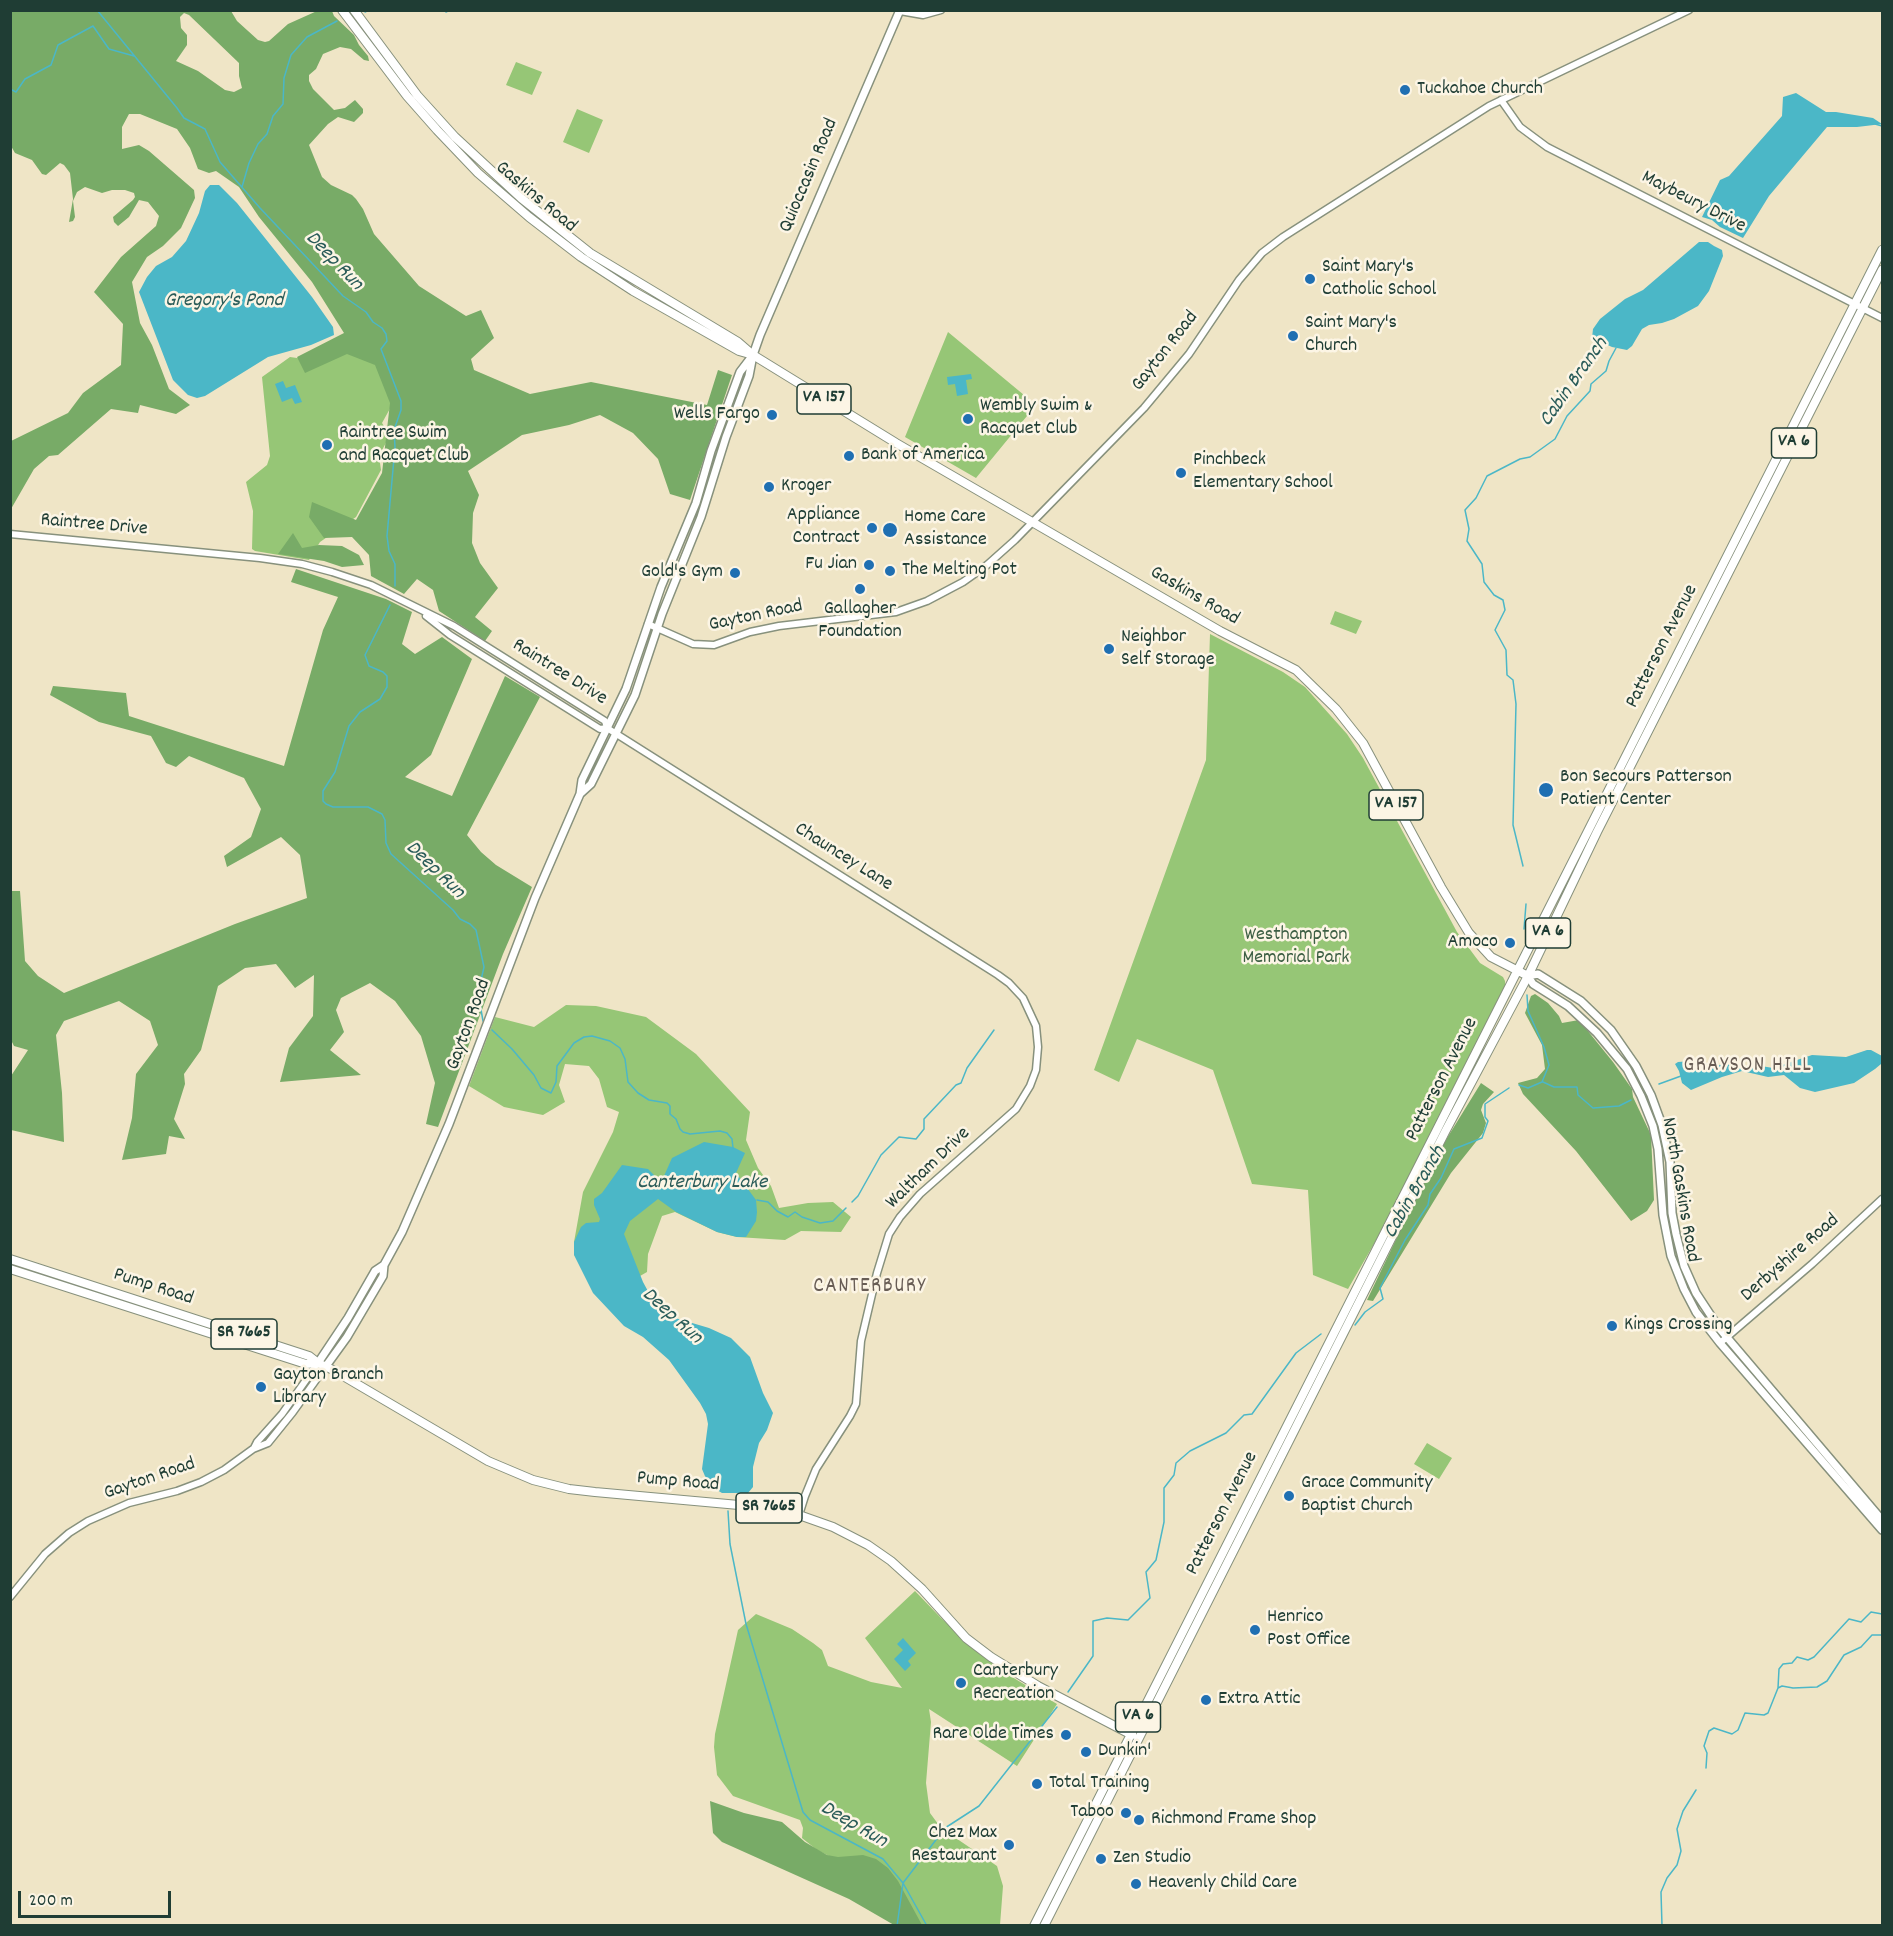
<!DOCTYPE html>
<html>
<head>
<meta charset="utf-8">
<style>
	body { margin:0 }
	#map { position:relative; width:1893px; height:1936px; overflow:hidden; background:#efe5c6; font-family:Dekko,sans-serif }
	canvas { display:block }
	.frame { position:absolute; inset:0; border:12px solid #1f3d34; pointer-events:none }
	.scale { position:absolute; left:18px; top:1891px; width:153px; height:27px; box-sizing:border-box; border:3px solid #1f3d34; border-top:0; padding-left:8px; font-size:18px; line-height:21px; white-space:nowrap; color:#1f3d34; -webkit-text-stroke:4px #fcf5e5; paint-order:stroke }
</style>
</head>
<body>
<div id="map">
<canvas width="1893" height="1936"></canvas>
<div class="frame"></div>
<div class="scale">200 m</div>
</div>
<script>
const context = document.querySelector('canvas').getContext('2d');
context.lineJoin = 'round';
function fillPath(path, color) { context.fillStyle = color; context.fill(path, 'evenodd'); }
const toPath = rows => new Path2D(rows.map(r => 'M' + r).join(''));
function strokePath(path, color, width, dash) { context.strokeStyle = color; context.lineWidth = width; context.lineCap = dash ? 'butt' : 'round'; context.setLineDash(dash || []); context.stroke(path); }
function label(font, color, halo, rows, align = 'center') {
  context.font = font + ' Dekko,sans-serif'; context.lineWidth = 5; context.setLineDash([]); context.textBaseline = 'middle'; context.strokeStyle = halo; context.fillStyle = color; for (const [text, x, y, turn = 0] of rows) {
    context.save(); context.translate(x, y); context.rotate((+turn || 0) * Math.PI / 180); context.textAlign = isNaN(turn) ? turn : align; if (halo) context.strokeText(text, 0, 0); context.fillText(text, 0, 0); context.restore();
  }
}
fillPath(toPath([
	[516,62,542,72,532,95,506,85],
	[577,109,603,120,589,153,563,142],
	[948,332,1036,405,976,478,905,437],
	[349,339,379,364,392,405,382,423,390,435,379,456,381,470,356,517,320,542,309,560,255,551,252,549,253,511,246,482,267,465,270,456,262,377,290,357,311,360],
	[1335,611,1362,621,1356,634,1330,624],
	[1210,634,1283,672,1305,687,1347,734,1363,758,1457,932,1480,963,1503,977,1505,981,1505,987,1383,1228,1348,1289,1313,1275,1308,1190,1252,1184,1213,1070,1137,1039,1119,1082,1094,1070,1206,760],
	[566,1005,596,1006,646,1017,696,1054,750,1112,746,1140,758,1168,771,1186,779,1208,808,1203,833,1202,851,1217,841,1232,801,1231,785,1240,737,1237,717,1232,675,1212,662,1216,648,1254,647,1272,640,1276,574,1255,574,1242,583,1192,613,1132,619,1112,607,1107,599,1079,589,1066,565,1064,559,1085,565,1102,543,1115,504,1107,469,1086,495,1017,534,1027],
	[1427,1443,1452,1458,1439,1479,1414,1464],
	[915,1591,941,1618,1002,1671,1057,1704,1017,1766,929,1709,931,1722,926,1783,930,1813,941,1828,997,1866,1003,1886,1000,1925,914,1925,835,1859,817,1850,802,1838,803,1828,800,1820,733,1796,717,1775,714,1747,715,1734,738,1630,756,1614,792,1629,813,1643,822,1650,828,1666,871,1682,902,1688,865,1638]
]), '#96c676');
fillPath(toPath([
	[11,10,231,11,237,21,258,40,265,42,269,41,288,24,317,11,332,11,334,16,354,35,359,45,368,56,369,61,364,60,351,49,340,47,323,54,316,69,309,75,309,81,313,89,334,110,345,108,355,100,363,109,363,113,354,122,338,117,328,124,309,145,322,177,331,185,352,195,356,199,363,209,374,234,419,286,466,316,481,310,494,338,471,359,474,370,530,394,591,382,707,405,718,370,732,375,690,500,670,494,658,459,633,433,600,415,569,425,522,435,468,471,479,495,473,513,472,543,480,563,498,588,475,617,492,631,485,641,439,611,433,590,417,579,404,594,371,576,369,555,352,537,324,538,309,517,312,502,356,520,382,473,390,403,375,365,347,354,305,373,297,357,344,333,312,282,259,217,239,187,216,171,209,173,198,169,190,148,177,129,140,114,129,114,122,127,122,149,139,145,149,151,194,190,195,198,181,228,163,246,147,257,132,282,140,323,152,345,169,389,190,405,176,414,140,405,138,413,111,409,58,455,49,456,34,469,11,509,11,441,68,413,83,393,121,365,123,324,94,292,121,257,156,226,159,216,148,202,139,200,129,217,118,226,114,222,113,217,133,200,135,197,134,193,125,190,112,190,102,193,85,187,77,192,73,201,75,217,73,221,69,222,73,199,70,173,64,165,60,163,46,175,42,174,32,160,15,153,11,146],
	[184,13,189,15,239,63,239,76,242,88,234,92,225,90,198,71,176,61,187,45,187,35,181,28,180,17],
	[293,533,302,548,319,545,342,546,359,555,364,565,342,567,324,561,278,554],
	[296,569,386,599,412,612,402,644,415,654,442,637,472,659,431,755,405,777,452,796,505,676,540,697,467,835,481,852,496,865,532,887,503,954,438,1127,426,1124,435,1083,421,1036,395,1001,370,983,341,998,336,1010,344,1032,330,1050,361,1075,280,1082,289,1048,313,1016,314,975,295,988,276,964,245,968,218,986,201,1050,184,1074,185,1084,174,1119,185,1139,169,1136,166,1154,122,1160,132,1118,136,1074,158,1045,150,1021,119,1001,64,1021,56,1035,62,1093,64,1142,11,1130,11,1076,28,1050,14,1046,11,1040,11,891,20,891,25,961,38,976,64,993,235,924,307,898,300,855,281,837,227,867,224,856,251,837,261,809,244,778,189,756,176,767,166,763,151,736,99,722,50,695,53,686,126,693,129,716,284,766,323,630,338,597,291,582],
	[1535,994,1548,1003,1559,1016,1562,1023,1579,1020,1613,1062,1632,1089,1633,1097,1651,1135,1654,1200,1647,1211,1631,1221,1576,1151,1523,1094,1518,1083,1537,1078,1545,1069,1542,1045,1525,1013,1531,996],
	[1481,1083,1494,1092,1483,1104,1481,1110,1486,1123,1483,1133,1451,1173,1373,1301,1367,1300,1426,1177,1444,1143],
	[710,1801,744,1813,782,1822,805,1842,827,1855,838,1857,863,1855,876,1859,888,1868,898,1881,922,1925,894,1925,849,1899,722,1842,713,1833]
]), '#78ab67');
fillPath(toPath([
	[1796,93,1826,112,1836,112,1873,118,1882,124,1857,127,1827,127,1769,196,1743,238,1720,227,1712,220,1702,217,1720,180,1729,176,1782,116,1783,97],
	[210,185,219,185,237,203,312,297,333,327,334,335,311,345,268,357,205,396,197,398,188,395,173,380,139,292,147,277,156,266,172,257,186,241,199,213,205,191],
	[1699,242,1708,242,1714,246,1722,250,1723,256,1709,291,1698,306,1674,319,1662,323,1649,325,1642,329,1632,346,1627,350,1612,347,1592,338,1593,329,1600,319,1625,299,1643,290],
	[971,374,972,379,966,380,968,394,957,396,955,384,948,385,947,377],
	[283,381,286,388,295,385,302,402,295,404,292,398,282,402,275,384],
	[1867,1050,1871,1050,1882,1056,1881,1064,1875,1069,1854,1083,1815,1092,1800,1088,1784,1075,1768,1077,1742,1071,1722,1077,1691,1090,1682,1083,1679,1071,1675,1064,1678,1062,1691,1061,1718,1065,1739,1064,1756,1069,1761,1066,1773,1068,1812,1055,1846,1057],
	[704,1142,733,1147,745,1153,736,1173,756,1200,757,1212,756,1221,746,1237,737,1237,717,1232,676,1212,658,1199,630,1221,624,1234,643,1282,656,1306,672,1317,709,1328,731,1338,750,1357,763,1393,773,1413,767,1430,759,1443,753,1467,753,1487,748,1493,722,1493,712,1487,707,1481,702,1469,708,1424,706,1414,700,1403,669,1360,643,1337,624,1326,593,1293,574,1255,574,1242,581,1227,586,1223,599,1222,600,1219,594,1205,594,1199,602,1193,622,1165,648,1169,655,1176,661,1178,664,1176,672,1158],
	[903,1638,916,1653,908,1661,911,1665,905,1671,894,1659,903,1650,897,1644]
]), '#4bb7c7');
strokePath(toPath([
	[97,10,177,108,184,118,205,129,220,162,260,208,343,296,366,312,373,322,382,328,386,334,387,341,381,349,401,401,401,410,394,430,395,447,387,536,389,551,395,564,395,586],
	[444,10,446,12,450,10],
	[365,12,369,10],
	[10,89,16,92,25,79,51,65,58,45,93,26,109,49,134,56],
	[1875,124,1882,126],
	[242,187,249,163,258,144,267,134,273,116,283,104,284,78,291,55,307,37,337,21],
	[390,605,365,655,369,666,383,672,387,676,387,687,380,699,360,712,349,726,335,772,323,791,323,801,326,804,333,807,368,807,382,814,385,820,386,843,391,854,453,910,460,919,470,924,476,930,484,967,479,989,480,1004,483,1021],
	[1523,866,1513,825,1516,704,1513,680,1507,675,1506,650,1495,630,1505,610,1503,600,1494,595,1484,582,1482,564,1467,541,1469,529,1465,510,1476,498,1487,476,1520,459,1530,457,1555,439,1567,416,1590,391,1591,384,1606,371,1609,361,1616,348],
	[1524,929,1526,904],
	[492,1030,512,1049,534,1075,541,1088,551,1093,556,1082,557,1066,574,1043,584,1037,592,1036,610,1041,620,1048,625,1059,628,1082,638,1093,649,1100,667,1103,670,1106,670,1114,676,1119,680,1129,683,1132,690,1134,720,1131,727,1133,732,1139,733,1148],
	[1543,1082,1554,1087,1577,1087,1578,1095,1593,1108,1619,1106,1631,1100],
	[1659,1084,1681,1076],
	[1519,1085,1528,1088,1542,1082,1549,1065,1544,1047,1528,1011,1527,995],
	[757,1200,768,1202,777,1211,788,1217,795,1212,802,1217,820,1223,833,1221,846,1208],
	[852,1202,858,1196,881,1155,899,1137,916,1139,924,1129,924,1119,956,1085,961,1083,967,1068,994,1030],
	[1355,1325,1365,1312,1383,1299,1380,1288,1405,1240,1428,1205,1430,1194,1441,1178,1454,1149,1482,1138,1488,1121,1485,1117,1485,1104,1509,1088],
	[728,1511,730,1544,746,1624,803,1812,810,1820,883,1859,903,1883,897,1926],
	[1778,1688,1779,1669,1783,1664,1792,1663,1797,1657,1808,1660,1814,1657,1849,1619,1861,1622,1871,1612,1882,1614],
	[1068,1692,1093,1656,1093,1621,1107,1618,1128,1620,1150,1598,1146,1572,1156,1560,1164,1522,1164,1488,1174,1475,1176,1463,1190,1451,1226,1433,1244,1415,1252,1414,1296,1353,1321,1334],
	[1706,1768,1707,1753,1704,1746,1709,1731,1714,1728,1732,1734,1738,1730,1745,1713,1764,1715,1768,1713,1778,1688,1782,1686,1793,1688,1817,1687,1827,1681,1844,1655,1861,1647,1872,1635,1882,1635],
	[927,1926,903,1883,945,1828,979,1806,1057,1707],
	[1662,1926,1661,1892,1667,1878,1677,1865,1681,1851,1677,1829,1683,1811,1696,1790]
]), '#4bb7c7', 1.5);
const tertiary = toPath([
	[900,11,923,15,941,10],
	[1501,100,1520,127,1547,147,1882,318],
	[10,534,260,558,302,564,332,572,371,585,454,626,605,721,607,728],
	[426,616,450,635,600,729,607,728],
	[648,624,693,644,714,645,750,632,779,626,896,612,927,601,963,582,987,565,1015,540,1144,408,1189,354,1239,280,1262,253,1283,237,1489,106,1689,10],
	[607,728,998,975,1009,983,1023,998,1036,1026,1038,1047,1036,1070,1030,1086,1016,1109,920,1194,900,1217,889,1234,877,1273,861,1341,856,1404,850,1416,816,1469,805,1496,799,1515],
	[1720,1343,1812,1264,1882,1199],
	[254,1448,257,1442,282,1414,318,1363],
	[10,1597,45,1554,69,1533,88,1521,129,1503,177,1491,201,1482,224,1470,253,1449,268,1443,293,1412,326,1366]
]);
const secondary = toPath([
	[580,794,591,784,635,695,662,614,701,517,726,437,749,376,753,355,760,335,900,10],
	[318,1363,348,1318,375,1271,384,1265],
	[326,1366,347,1337,383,1276,384,1265,402,1232,449,1124,535,898,580,794,582,780,626,689,661,587,696,503,711,451,740,372,753,355],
	[1882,1520,1719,1328,1696,1293,1684,1266,1676,1234,1672,1213,1670,1162,1662,1125,1651,1095,1636,1066,1611,1030,1581,1001,1538,974,1528,976,1533,984,1568,1006,1597,1033,1627,1069,1641,1096,1653,1126,1658,1149,1663,1215,1671,1256,1684,1289,1696,1312,1720,1343,1882,1530]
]);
const primary = toPath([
	[342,10,407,96,437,130,478,173,529,217,581,257,633,291,739,351,753,355],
	[354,10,417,95,455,137,521,198,590,253,738,342,753,355,896,443,1220,631,1296,670,1336,709,1363,743,1441,887,1469,933,1491,957,1528,976],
	[10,1259,309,1356,318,1363,333,1370,488,1461,533,1480,569,1489,595,1492,772,1508,799,1515,833,1527,868,1545,891,1561,922,1589,966,1638,991,1657,1038,1686,1132,1735],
	[10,1269,306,1364,318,1363],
	[1034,1926,1882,250],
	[1044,1926,1445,1132,1528,976,1597,832,1882,270]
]);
strokePath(tertiary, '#87917d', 9);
strokePath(secondary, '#87917d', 10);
strokePath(primary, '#87917d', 10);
strokePath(tertiary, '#fff', 6);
strokePath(secondary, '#fff', 7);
strokePath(primary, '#fff', 8);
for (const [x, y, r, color] of [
	[1405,90,6,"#1f6fb2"],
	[1310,279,6,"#1f6fb2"],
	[1293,336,6,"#1f6fb2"],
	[772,415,6,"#1f6fb2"],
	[968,419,6,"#1f6fb2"],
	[327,445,6,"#1f6fb2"],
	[849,456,6,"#1f6fb2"],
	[1181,473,6,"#1f6fb2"],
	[769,487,6,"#1f6fb2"],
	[872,528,6,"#1f6fb2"],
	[890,530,8,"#1f6fb2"],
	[869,565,6,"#1f6fb2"],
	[890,571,6,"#1f6fb2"],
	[735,573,6,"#1f6fb2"],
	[860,589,6,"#1f6fb2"],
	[1109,649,6,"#1f6fb2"],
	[1546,790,8,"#1f6fb2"],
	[1510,943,6,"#1f6fb2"],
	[1612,1326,6,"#1f6fb2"],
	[261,1387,6,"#1f6fb2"],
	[1289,1496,6,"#1f6fb2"],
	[1255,1630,6,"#1f6fb2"],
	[961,1683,6,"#1f6fb2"],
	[1206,1700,6,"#1f6fb2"],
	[1066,1735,6,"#1f6fb2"],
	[1086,1752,6,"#1f6fb2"],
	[1037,1784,6,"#1f6fb2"],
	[1126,1813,6,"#1f6fb2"],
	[1139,1820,6,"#1f6fb2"],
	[1009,1845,6,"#1f6fb2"],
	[1101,1859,6,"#1f6fb2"],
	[1136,1884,6,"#1f6fb2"]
]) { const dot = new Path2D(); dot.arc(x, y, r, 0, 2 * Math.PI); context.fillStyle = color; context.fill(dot); strokePath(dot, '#fcf5e5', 2); }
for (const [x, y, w] of [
	[824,399,54],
	[1794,443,45],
	[1396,805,54],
	[1548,933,45],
	[244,1334,66],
	[769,1508,66],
	[1138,1717,45]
]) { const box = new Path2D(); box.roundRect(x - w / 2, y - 15, w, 30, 4.5); context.fillStyle = '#fcf5e5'; context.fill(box); strokePath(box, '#1f3d34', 1.5); }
label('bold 18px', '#1f3d34', null, [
	["VA 157",824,399],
	["VA 6",1794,443],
	["VA 157",1396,805],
	["VA 6",1548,933],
	["SR 7665",244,1334],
	["SR 7665",769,1508],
	["VA 6",1138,1717]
]);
label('20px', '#1f3d34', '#fcf5e5', [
	["Tuckahoe Church",1417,90],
	["Saint Mary's",1322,268],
	["Catholic School",1322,291],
	["Saint Mary's",1305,324],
	["Church",1305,347],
	["Wembly Swim &",980,407],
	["Racquet Club",980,430],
	["Wells Fargo",760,415,"right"],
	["Raintree Swim",339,434],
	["and Racquet Club",339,457],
	["Bank of America",861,456],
	["Pinchbeck",1193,461],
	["Elementary School",1193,484],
	["Kroger",781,487],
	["Appliance",860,516,"right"],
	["Contract",860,539,"right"],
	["Home Care",904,518],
	["Assistance",904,541],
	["Fu Jian",857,565,"right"],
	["The Melting Pot",902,571],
	["Gold's Gym",723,573,"right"],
	["Gallagher",860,610,"center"],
	["Foundation",860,633,"center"],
	["Neighbor",1121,638],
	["Self Storage",1121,661],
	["Bon Secours Patterson",1560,778],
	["Patient Center",1560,801],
	["Amoco",1498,943,"right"],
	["Kings Crossing",1624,1326],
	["Gayton Branch",273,1376],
	["Library",273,1399],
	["Grace Community",1301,1484],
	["Baptist Church",1301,1507],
	["Henrico",1267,1618],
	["Post Office",1267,1641],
	["Canterbury",973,1672],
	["Recreation",973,1695],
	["Extra Attic",1218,1700],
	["Rare Olde Times",1054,1735,"right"],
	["Dunkin'",1098,1752],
	["Total Training",1049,1784],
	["Taboo",1114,1813,"right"],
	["Richmond Frame Shop",1151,1820],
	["Chez Max",997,1834,"right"],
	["Restaurant",997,1857,"right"],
	["Zen Studio",1113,1859],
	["Heavenly Child Care",1148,1884]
], 'left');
label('20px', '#1f3d34', '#fcf5e5', [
	["Quioccasin Road",810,176,-67],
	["Gaskins Road",535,198,40],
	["Maybeury Drive",1693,203,27],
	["Gayton Road",1166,352,-52],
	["Raintree Drive",94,526,5],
	["Gaskins Road",1194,597,30],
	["Gayton Road",756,617,-12],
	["Patterson Avenue",1663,647,-63],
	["Raintree Drive",559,673,32],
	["Chauncey Lane",843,858,32],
	["Gayton Road",470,1025,-70],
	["Patterson Avenue",1443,1080,-63],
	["Waltham Drive",929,1169,-44],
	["North Gaskins Road",1679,1190,80],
	["Derbyshire Road",1791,1259,-41],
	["Pump Road",153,1288,18],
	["Gayton Road",150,1480,-19],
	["Pump Road",678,1483,5],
	["Patterson Avenue",1223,1514,-63]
]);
label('20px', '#3d5f44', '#fcf5e5', [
	["Westhampton",1296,936],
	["Memorial Park",1296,959]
]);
label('italic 21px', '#2a5c59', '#fcf5e5', [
	["Deep Run",333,262,46],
	["Gregory's Pond",224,302],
	["Cabin Branch",1575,383,-55],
	["Deep Run",434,871,44],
	["Canterbury Lake",702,1184],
	["Cabin Branch",1416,1193,-60],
	["Deep Run",671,1317,42],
	["Deep Run",853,1826,30]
]);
context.letterSpacing = '1.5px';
label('21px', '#685d55', '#fcf5e5', [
	["GRAYSON HILL",1748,1067],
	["CANTERBURY",870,1288]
]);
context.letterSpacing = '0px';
</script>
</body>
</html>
